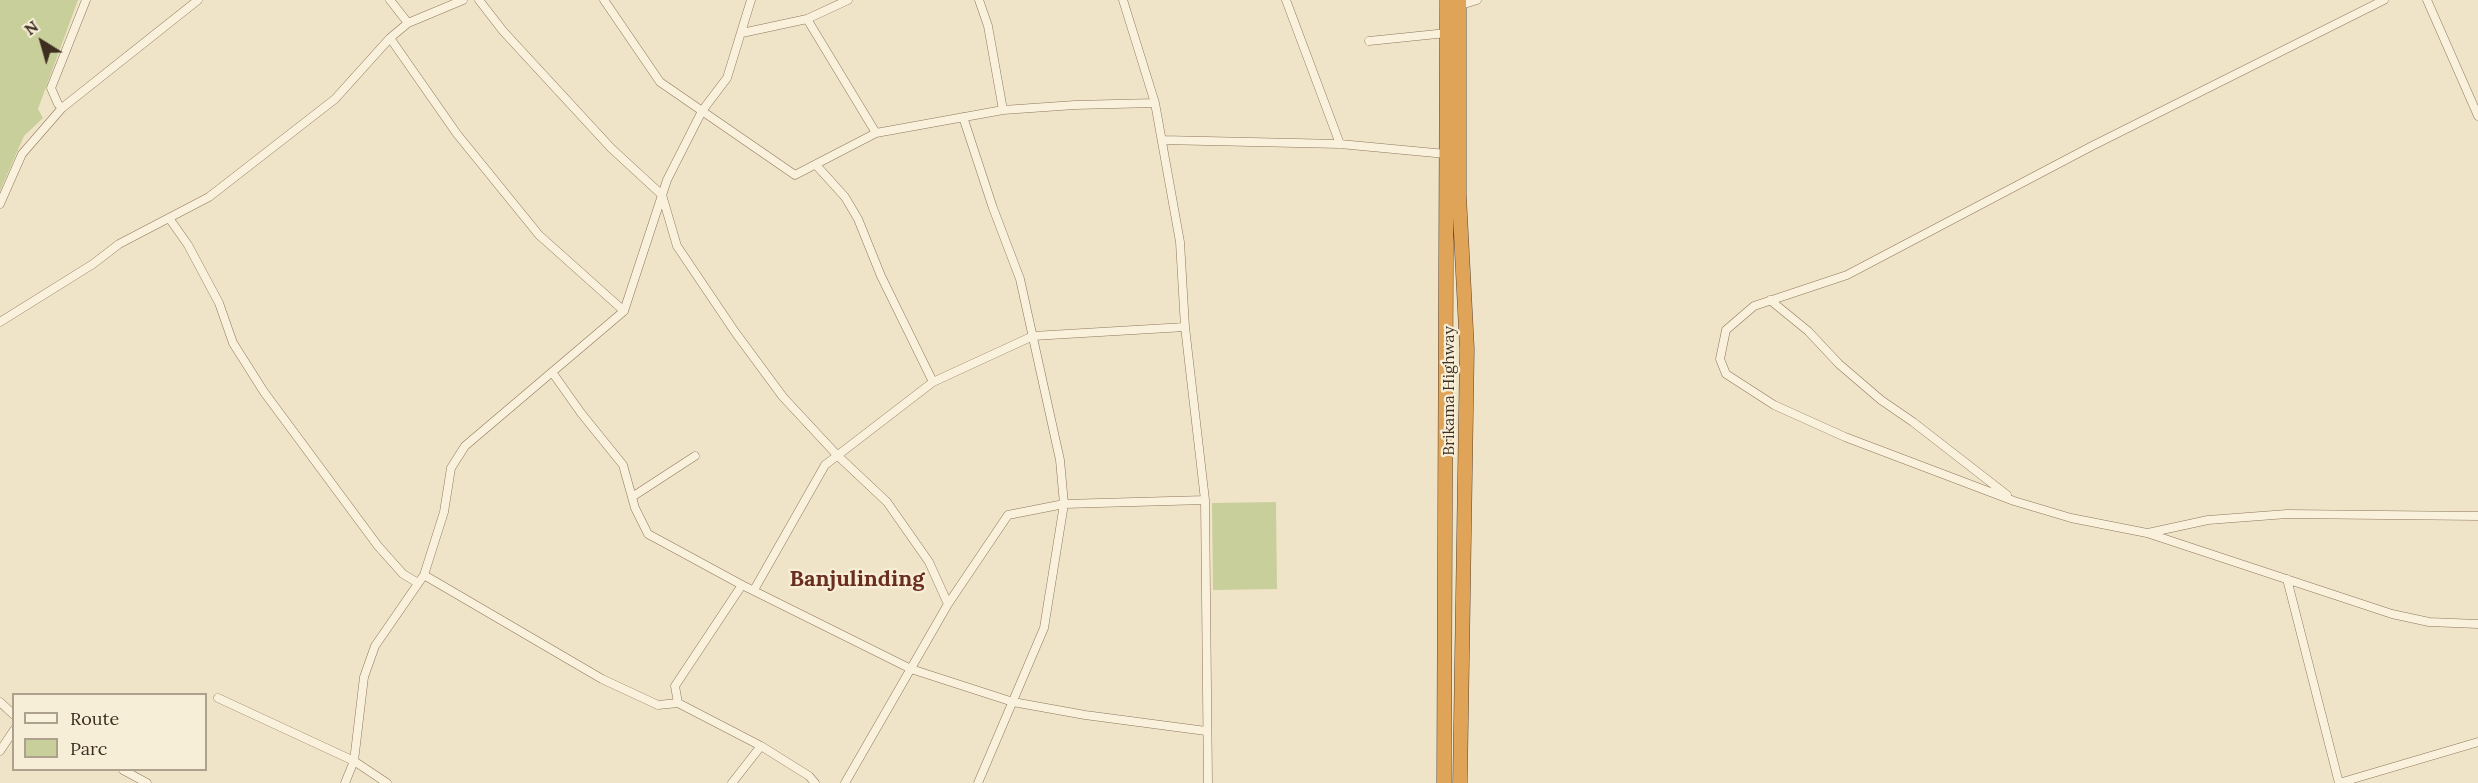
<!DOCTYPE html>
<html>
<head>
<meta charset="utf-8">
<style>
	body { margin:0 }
	#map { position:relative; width:2478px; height:783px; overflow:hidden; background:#f0e4c8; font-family:Lora,serif }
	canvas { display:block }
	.legend { position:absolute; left:12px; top:693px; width:195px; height:78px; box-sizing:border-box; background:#f7eed8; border:2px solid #ada18e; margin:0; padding:8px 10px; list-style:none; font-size:18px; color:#3d2e20 }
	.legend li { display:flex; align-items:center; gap:12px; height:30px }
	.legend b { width:30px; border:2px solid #ada18e }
	.north { position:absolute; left:12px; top:12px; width:60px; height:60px; -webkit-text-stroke:4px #f7eed8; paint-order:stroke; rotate:323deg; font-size:16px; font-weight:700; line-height:24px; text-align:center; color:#3d2e20 }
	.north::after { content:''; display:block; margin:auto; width:21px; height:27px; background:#3d2e20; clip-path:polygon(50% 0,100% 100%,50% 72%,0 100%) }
</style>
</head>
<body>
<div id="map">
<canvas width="2478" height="783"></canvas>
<ul class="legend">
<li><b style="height:8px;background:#faf1dc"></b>Route</li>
<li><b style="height:16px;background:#c9cf9b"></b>Parc</li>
</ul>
<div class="north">N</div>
</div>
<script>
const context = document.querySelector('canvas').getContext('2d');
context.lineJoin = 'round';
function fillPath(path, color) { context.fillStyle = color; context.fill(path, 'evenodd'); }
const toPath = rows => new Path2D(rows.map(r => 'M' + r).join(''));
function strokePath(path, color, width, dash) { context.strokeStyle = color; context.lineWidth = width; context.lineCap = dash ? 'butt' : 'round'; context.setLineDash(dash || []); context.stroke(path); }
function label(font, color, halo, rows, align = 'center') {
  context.font = font + ' Lora,serif'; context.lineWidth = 4.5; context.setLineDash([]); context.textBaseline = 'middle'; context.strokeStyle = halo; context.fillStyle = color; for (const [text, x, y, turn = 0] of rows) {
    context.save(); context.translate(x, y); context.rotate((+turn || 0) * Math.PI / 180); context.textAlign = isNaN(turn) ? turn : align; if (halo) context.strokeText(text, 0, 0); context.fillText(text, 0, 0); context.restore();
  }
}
fillPath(toPath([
	[0,0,78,0,38,109,43,118,24,136,0,191],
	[1276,502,1277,589,1213,590,1212,503]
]), '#c9cf9b');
const street = toPath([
	[390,0,408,23],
	[479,0,503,31,611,148,662,195,677,246,735,332,783,397,837,455,887,502,929,562,948,604],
	[604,0,660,82,795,175,876,133,1003,110,1075,105,1155,103],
	[979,0,988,26,1003,110],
	[1123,0,1155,103,1180,242,1185,327,1205,500,1208,783],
	[1286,0,1340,144],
	[2384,0,2092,146,1847,275,1754,306,1726,330,1720,359,1726,374,1774,405,1845,437,2014,501,2071,518,2147,533,2392,614,2429,622,2478,624],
	[2427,0,2478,116],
	[1458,6,1477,0],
	[807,19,876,133],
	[742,33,807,19,848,0],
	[390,38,457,134,539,235,624,311],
	[1369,41,1447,33],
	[62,108,58,104,51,88,86,0],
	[963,117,993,208,1020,279,1060,460,1064,504,1044,628,978,783],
	[1162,140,1340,144,1446,154],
	[816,165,845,197,858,219,881,276,933,382],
	[0,204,22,154,62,108,198,0],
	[169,218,188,245,219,303,233,343,264,392,378,546,403,574,418,583],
	[1770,300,1808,331,1839,364,1881,400,1913,422,2007,495],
	[0,322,93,264,119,244,209,197,335,99,390,38,408,23,463,0],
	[552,372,581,413,623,465,635,508,648,534,742,585,911,669,1013,702,1085,715,1206,731],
	[632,497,695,456],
	[2148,533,2208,520,2287,514,2478,516],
	[424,575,602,679,658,705,678,703,761,746,809,776,815,783],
	[2287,579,2339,783],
	[754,590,825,465,933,382,1033,336,1185,327],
	[218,698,354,761,387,783],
	[0,702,14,715],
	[678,703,675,686,742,585],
	[0,751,14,730],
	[123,770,147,783],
	[345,783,354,761,364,677,375,646,424,575,444,512,451,468,465,446,624,311,667,180,702,111,727,78,751,0],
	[732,783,761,746],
	[845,783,948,604,1008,515,1064,504,1205,500],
	[2339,783,2478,742]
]);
const highway = toPath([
	[1459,0,1459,195,1467,349,1460,783],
	[1444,783,1447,0]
]);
strokePath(street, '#8d765c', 9);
strokePath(highway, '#5b4430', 15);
strokePath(street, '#faf1dc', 8);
strokePath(highway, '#e0a458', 14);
label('16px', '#3d2e20', '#f7eed8', [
	["Brikama Highway",1449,391,-90]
]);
label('bold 22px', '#6b2e1e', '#f7eed8', [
	["Banjulinding",857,580]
]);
</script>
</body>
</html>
